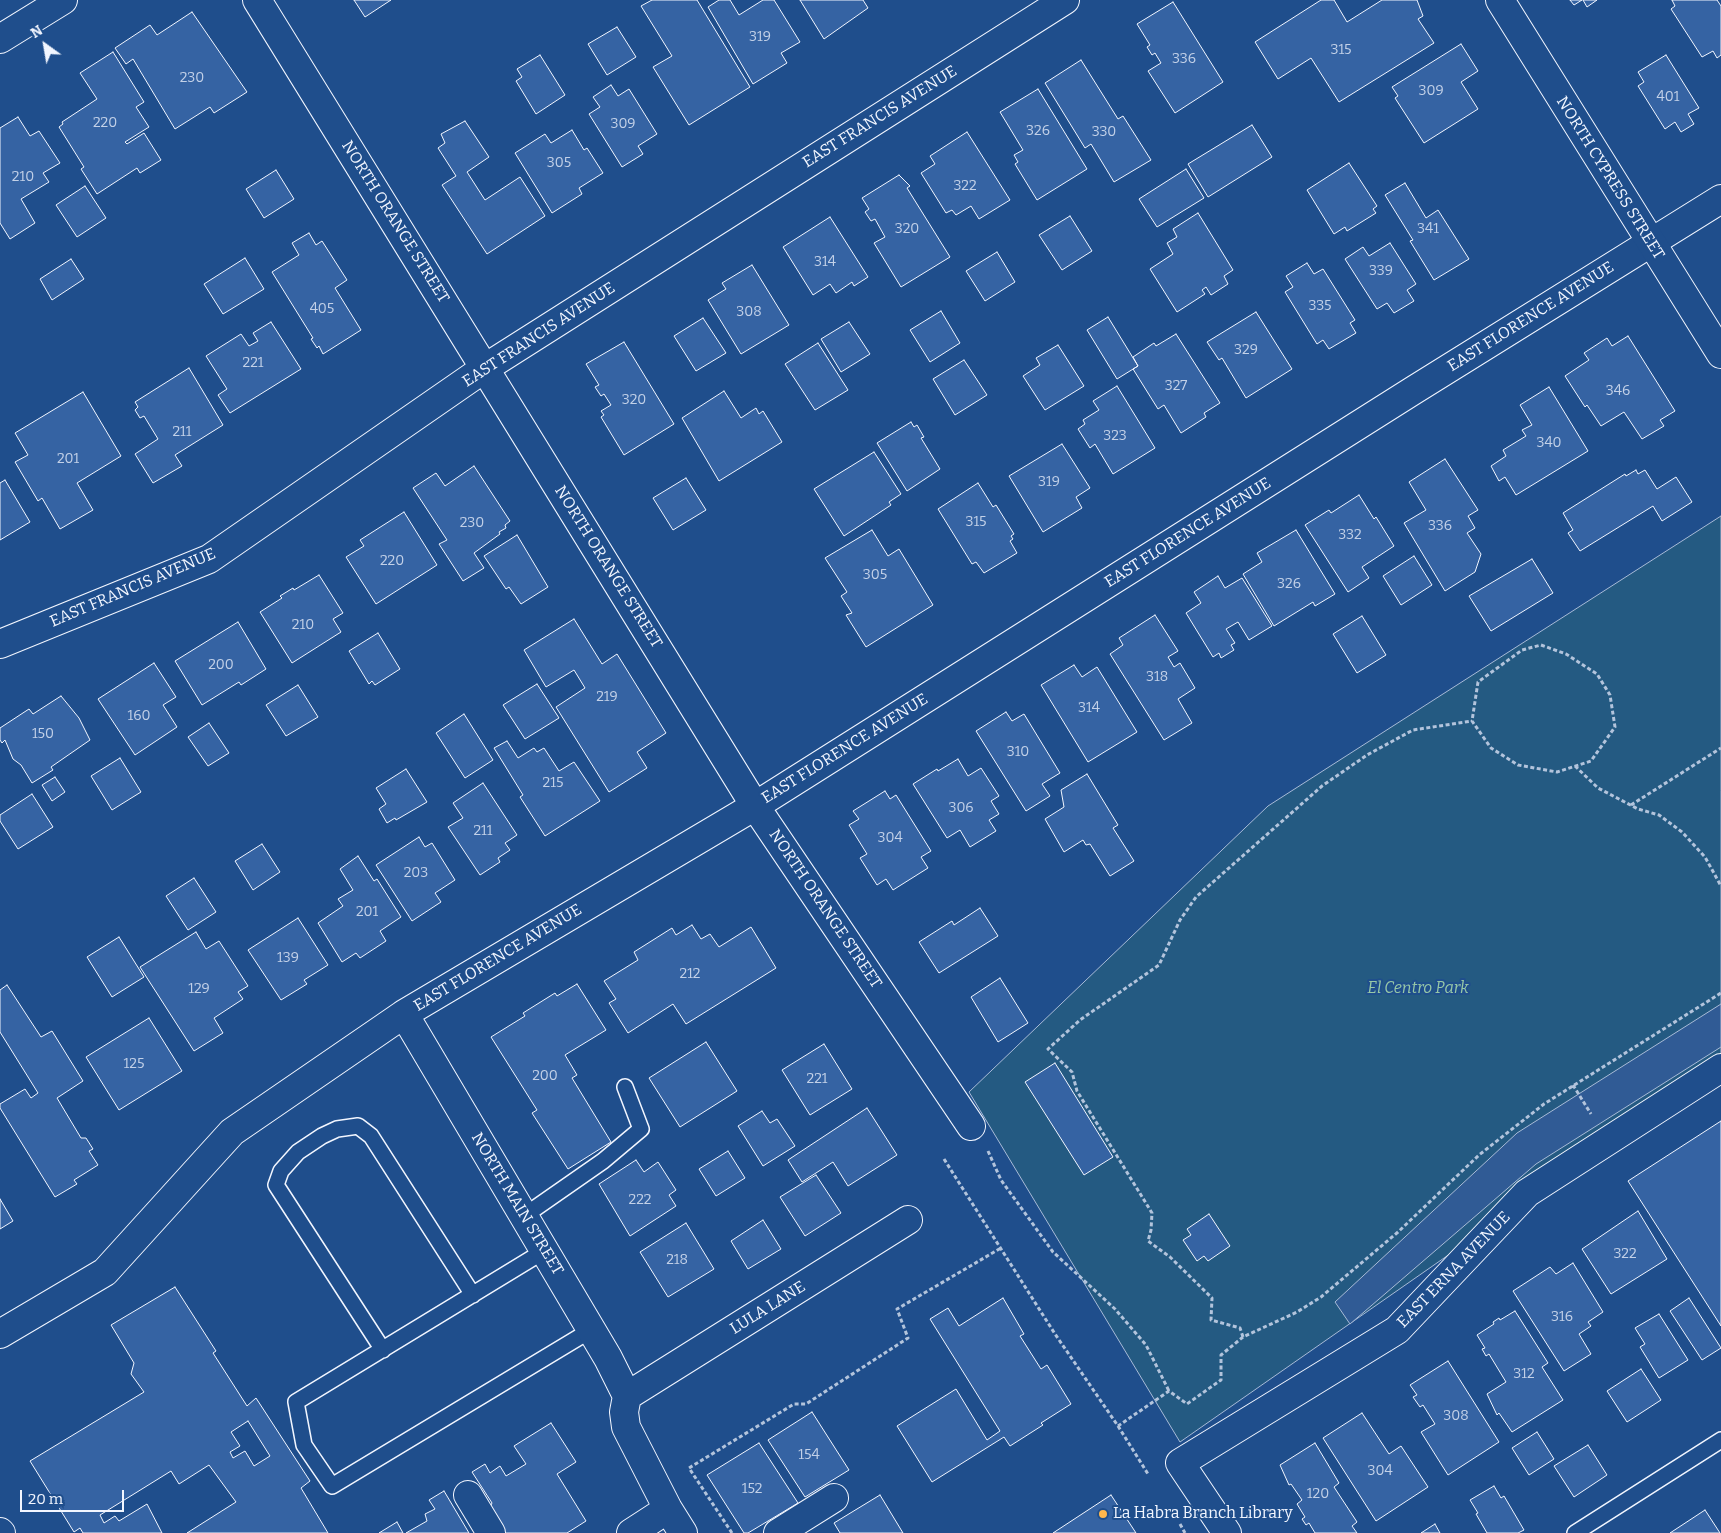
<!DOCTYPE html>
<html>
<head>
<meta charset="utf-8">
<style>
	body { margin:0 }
	#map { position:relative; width:1721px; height:1533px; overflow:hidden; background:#1f4e8c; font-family:Bitter,serif }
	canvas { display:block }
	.north { position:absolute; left:20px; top:20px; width:50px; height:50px; -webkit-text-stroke:4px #1f4e8c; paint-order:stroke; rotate:328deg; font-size:14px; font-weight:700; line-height:20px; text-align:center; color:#f2f6ff }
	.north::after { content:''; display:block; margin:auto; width:18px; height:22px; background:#f2f6ff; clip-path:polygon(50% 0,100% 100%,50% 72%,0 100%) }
	.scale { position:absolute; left:20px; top:1490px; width:104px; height:22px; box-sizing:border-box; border:2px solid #f2f6ff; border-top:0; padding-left:6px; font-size:15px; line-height:18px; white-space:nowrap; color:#f2f6ff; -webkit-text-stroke:4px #1f4e8c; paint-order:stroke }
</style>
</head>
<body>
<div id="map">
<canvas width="1721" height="1533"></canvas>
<div class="north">N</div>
<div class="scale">20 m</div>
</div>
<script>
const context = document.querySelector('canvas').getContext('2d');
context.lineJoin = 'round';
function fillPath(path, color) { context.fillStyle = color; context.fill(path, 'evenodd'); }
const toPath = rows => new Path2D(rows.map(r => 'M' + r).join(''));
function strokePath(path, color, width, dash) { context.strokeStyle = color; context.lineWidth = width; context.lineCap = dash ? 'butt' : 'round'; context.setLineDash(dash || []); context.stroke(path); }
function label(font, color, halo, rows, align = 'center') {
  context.font = font + ' Bitter,serif'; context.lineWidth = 4; context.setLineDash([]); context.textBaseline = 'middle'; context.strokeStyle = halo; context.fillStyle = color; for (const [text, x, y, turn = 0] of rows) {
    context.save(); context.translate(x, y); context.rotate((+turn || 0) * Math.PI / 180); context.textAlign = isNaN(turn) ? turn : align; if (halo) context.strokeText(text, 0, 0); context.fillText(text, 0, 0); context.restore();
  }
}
const green = toPath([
	[1721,516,1721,1065,1180,1442,969,1092,1268,806,1721,516]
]);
fillPath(green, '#245a82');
strokePath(green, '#a8bbd7', 1);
const parking = toPath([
	[1721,1004,1721,1047,1536,1164,1350,1324,1335,1302,1517,1133,1721,1004]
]);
fillPath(parking, '#305b95');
strokePath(parking, '#a8bbd7', 1);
const building = toPath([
	[354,0,391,0,365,17,354,0],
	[652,0,697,0,750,87,689,125,653,67,672,56,641,6,652,0],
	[719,0,730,0,739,15,763,0,774,0,800,42,781,53,787,63,753,84,708,7,719,0],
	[800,0,863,0,868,8,824,39,800,0],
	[1321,0,1334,0,1347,22,1382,0,1417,0,1423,16,1418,19,1434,43,1339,102,1311,58,1278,79,1255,42,1321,0],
	[1570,0,1582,0,1574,5,1570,0],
	[1583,0,1597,0,1587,7,1583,0],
	[1672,0,1717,0,1721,6,1721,55,1717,58,1713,51,1702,57,1671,9,1675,6,1672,0],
	[1173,2,1223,82,1175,113,1148,71,1161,63,1155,53,1152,55,1147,47,1150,45,1137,24,1173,2],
	[192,12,247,92,214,113,210,107,175,129,133,59,126,64,115,48,150,25,157,35,192,12],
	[617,27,636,57,607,75,588,44,617,27],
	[1461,44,1478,71,1461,82,1478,109,1424,143,1395,98,1398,96,1392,87,1461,44],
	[113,52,144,102,136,107,149,127,125,142,127,144,144,133,161,160,140,173,137,168,97,194,81,169,84,167,59,127,63,124,62,122,97,99,80,73,113,52],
	[540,55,565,95,536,114,516,81,522,77,517,69,540,55],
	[1666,55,1699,108,1688,114,1694,124,1681,132,1675,122,1665,129,1638,86,1644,82,1638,72,1666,55],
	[1081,60,1118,119,1123,116,1151,160,1114,182,1091,144,1085,148,1045,83,1081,60],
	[611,85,618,96,629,89,657,134,638,146,643,154,622,167,589,114,600,107,593,97,611,85],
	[1038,89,1087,169,1037,200,1015,164,1018,162,1014,155,1023,150,1000,112,1038,89],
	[18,117,30,136,39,131,60,163,43,173,49,182,21,199,35,223,10,239,0,223,0,128,18,117],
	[465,121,489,157,467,172,485,200,520,177,545,216,487,254,442,185,456,176,438,148,445,143,441,134,465,121],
	[1252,125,1272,157,1208,197,1188,164,1252,125],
	[572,130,584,150,587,148,603,173,579,188,582,194,552,213,515,153,545,134,551,143,572,130],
	[967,132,1010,200,979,219,971,206,956,215,952,210,946,213,921,173,935,164,930,156,967,132],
	[1349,163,1377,206,1373,209,1376,213,1347,231,1345,227,1334,234,1307,190,1349,163],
	[1186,169,1204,198,1157,227,1139,199,1186,169],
	[276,170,294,199,264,218,246,189,276,170],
	[899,175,910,186,907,188,950,257,901,287,874,243,885,237,875,219,871,221,865,212,869,209,862,198,899,175],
	[1405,183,1426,218,1438,210,1469,259,1434,280,1410,241,1413,240,1385,195,1405,183],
	[85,186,106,218,77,237,56,205,85,186],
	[1198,213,1233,270,1224,276,1228,284,1211,295,1206,287,1202,290,1205,294,1177,312,1150,269,1173,254,1167,243,1177,237,1173,229,1198,213],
	[1070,216,1092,251,1062,270,1039,235,1070,216],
	[830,217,868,277,854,286,852,282,836,293,830,284,813,295,783,247,830,217],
	[309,233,316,245,322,241,347,280,335,288,361,330,323,354,319,346,317,348,311,339,313,338,272,272,299,255,292,243,309,233],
	[1390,243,1416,284,1407,290,1414,301,1394,313,1387,303,1377,309,1345,259,1363,247,1369,256,1390,243],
	[997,252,1015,282,985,301,966,271,997,252],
	[245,258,264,289,223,314,204,284,245,258],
	[71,259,84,279,52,300,40,279,71,259],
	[1307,263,1314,274,1323,269,1355,320,1350,323,1356,333,1329,349,1323,340,1317,344,1285,292,1293,287,1286,276,1307,263],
	[752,265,789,325,741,354,708,300,726,289,722,283,752,265],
	[941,311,960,343,930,362,910,330,941,311],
	[1256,312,1292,369,1246,398,1222,358,1219,360,1207,342,1256,312],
	[1108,317,1138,366,1117,379,1087,330,1108,317],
	[703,318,726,353,696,371,674,336,703,318],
	[271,322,301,369,230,413,218,395,227,389,206,356,241,334,249,346,258,341,253,333,271,322],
	[849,322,870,354,841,372,821,339,849,322],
	[1176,334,1220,403,1204,413,1206,417,1181,433,1164,405,1158,409,1133,369,1138,366,1133,357,1154,343,1156,346,1176,334],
	[1628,336,1675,411,1660,420,1664,426,1642,439,1624,412,1601,426,1587,405,1585,407,1565,376,1589,360,1584,353,1607,338,1612,346,1628,336],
	[624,342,674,424,624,455,601,417,604,415,601,411,611,405,604,394,601,396,595,387,599,385,586,364,624,342],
	[818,343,848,390,815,410,785,364,818,343],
	[1058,345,1084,386,1045,410,1023,376,1040,365,1036,358,1058,345],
	[964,360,987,395,955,415,933,379,964,360],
	[189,368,223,425,175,455,182,466,153,483,135,454,158,439,144,416,140,418,135,410,138,407,135,402,189,368],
	[1117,386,1155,448,1113,474,1095,444,1090,448,1078,429,1085,424,1083,420,1099,410,1093,401,1117,386],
	[1549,387,1588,451,1516,495,1505,477,1499,481,1491,466,1506,456,1503,450,1526,436,1522,430,1532,425,1520,405,1549,387],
	[724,391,741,418,756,408,759,414,763,411,782,442,719,481,682,418,724,391],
	[83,392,121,456,77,483,93,510,60,529,42,498,38,501,15,462,28,455,15,433,83,392],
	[911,422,914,427,917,425,924,437,921,438,940,469,907,491,877,443,911,422],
	[1062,444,1090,488,1076,497,1082,508,1043,532,1009,476,1062,444],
	[874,452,901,494,889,502,891,505,844,536,814,489,874,452],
	[1445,459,1478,510,1468,516,1475,528,1467,533,1481,554,1475,572,1445,591,1404,523,1426,510,1409,482,1445,459],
	[474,466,510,521,505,525,506,528,499,532,500,534,474,553,484,568,463,581,439,544,447,540,413,488,436,473,445,486,474,466],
	[1636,470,1638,474,1645,470,1657,489,1676,477,1692,502,1662,521,1653,506,1580,551,1568,533,1573,530,1563,513,1625,474,1626,476,1636,470],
	[686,478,706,510,673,530,653,498,686,478],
	[5,480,30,522,0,540,0,483,5,480],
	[978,483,993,507,996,505,1014,534,1011,536,1013,539,1010,541,1017,553,984,573,976,562,972,564,938,509,978,483],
	[1359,495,1374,519,1376,517,1394,546,1362,567,1369,578,1348,592,1305,525,1329,510,1331,513,1359,495],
	[404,512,437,565,376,604,346,557,364,546,360,540,404,512],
	[872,530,888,556,899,549,933,605,866,647,846,615,852,613,841,596,847,592,825,558,872,530],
	[1296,530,1335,594,1315,606,1313,602,1274,626,1243,574,1262,562,1257,553,1296,530],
	[517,535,548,587,521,604,509,587,506,589,484,556,517,535],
	[1414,556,1432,585,1401,605,1383,576,1414,556],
	[1532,559,1553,593,1491,631,1469,596,1532,559],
	[319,575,343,613,333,619,341,632,292,663,260,612,282,598,280,596,293,588,294,590,319,575],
	[1218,576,1225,588,1242,578,1272,626,1249,640,1238,622,1226,629,1235,643,1231,645,1234,650,1221,658,1219,653,1213,657,1186,613,1201,603,1194,592,1218,576],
	[1155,615,1178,651,1168,657,1174,667,1180,663,1195,688,1178,699,1192,723,1164,740,1110,654,1123,645,1119,638,1155,615],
	[1362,616,1386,655,1357,673,1333,634,1362,616],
	[574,619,602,664,617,654,666,733,637,752,647,768,609,792,556,707,585,688,574,670,546,687,524,650,574,619],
	[238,622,266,669,241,685,239,682,202,705,175,661,238,622],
	[378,633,400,669,375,685,372,681,369,684,349,651,378,633],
	[154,663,176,697,163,705,177,727,135,755,98,699,154,663],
	[1074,665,1082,677,1097,667,1137,732,1088,762,1041,685,1074,665],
	[537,684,559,718,525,739,503,705,537,684],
	[298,685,318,717,286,736,266,705,298,685],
	[61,696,79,718,90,740,51,767,53,770,32,783,21,765,13,759,5,740,2,743,0,740,0,728,29,709,33,714,61,696],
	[1006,712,1012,721,1024,714,1060,773,1042,784,1050,796,1026,811,976,731,1006,712],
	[464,714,493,760,465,778,436,733,464,714],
	[209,723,229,753,208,766,188,737,209,723],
	[507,741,518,758,534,748,537,752,544,748,559,771,574,762,600,801,545,836,520,797,523,795,494,748,507,741],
	[120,758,141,792,112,810,91,776,120,758],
	[958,759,968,776,981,768,999,796,991,801,999,814,989,820,996,831,970,847,960,830,947,838,913,784,937,769,938,771,958,759],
	[406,769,427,802,396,820,395,818,387,823,379,809,386,804,376,788,406,769],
	[1087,774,1118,825,1113,828,1134,861,1110,876,1090,844,1086,845,1083,840,1064,852,1045,819,1064,807,1061,790,1087,774],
	[55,777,65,792,52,801,42,785,55,777],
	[483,783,517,835,505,843,510,850,498,858,500,862,480,875,448,827,463,818,453,803,483,783],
	[885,791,890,799,896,795,931,851,921,857,928,868,893,890,886,879,877,885,860,858,867,854,849,825,859,819,853,811,885,791],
	[32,794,53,827,18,849,0,821,0,815,32,794],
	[419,837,425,847,432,843,455,880,435,893,441,902,412,921,376,865,419,837],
	[262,844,280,872,253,890,235,861,262,844],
	[358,856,374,881,377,879,401,917,380,931,386,941,360,958,356,953,342,962,318,923,343,906,338,899,353,890,340,869,358,856],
	[194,878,216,912,188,930,166,896,194,878],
	[980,908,998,936,939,973,919,942,952,921,954,925,980,908],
	[298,918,328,965,304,980,307,984,281,1000,248,950,298,918],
	[692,925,701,939,710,934,719,947,751,927,776,968,686,1024,673,1004,628,1033,609,1003,616,999,604,981,638,960,634,952,672,928,676,935,692,925],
	[196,932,206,949,219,941,248,986,238,992,243,999,214,1018,223,1033,194,1051,140,967,196,932],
	[119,937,144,977,112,997,87,957,119,937],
	[1000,978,1028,1023,998,1042,971,997,1000,978],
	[577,984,606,1030,565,1055,577,1075,572,1078,611,1142,568,1169,532,1113,537,1110,491,1037,525,1016,523,1013,555,993,557,996,577,984],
	[7,985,41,1037,52,1031,83,1081,57,1098,81,1138,86,1138,93,1149,89,1151,98,1165,74,1180,77,1184,55,1197,0,1108,0,1104,25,1089,31,1098,38,1093,0,1032,0,990,7,985],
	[149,1018,182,1071,119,1110,86,1057,149,1018],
	[706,1042,737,1091,680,1127,649,1078,706,1042],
	[824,1044,852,1089,810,1115,782,1070,824,1044],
	[1055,1063,1113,1157,1084,1175,1025,1082,1055,1063],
	[867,1108,897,1155,848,1186,833,1162,802,1182,788,1160,867,1108],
	[762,1111,770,1123,777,1119,795,1146,763,1166,738,1126,762,1111],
	[1721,1121,1721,1326,1628,1181,1721,1121],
	[728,1151,745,1178,716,1196,699,1169,728,1151],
	[636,1160,644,1172,658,1162,676,1190,669,1195,676,1206,630,1236,599,1184,636,1160],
	[816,1175,841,1213,805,1236,780,1197,816,1175],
	[0,1199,13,1221,0,1229,0,1199],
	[1638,1211,1667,1259,1611,1294,1582,1249,1638,1211],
	[1209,1214,1230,1246,1208,1261,1204,1256,1197,1261,1183,1240,1191,1235,1187,1229,1209,1214],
	[763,1220,781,1249,748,1269,731,1241,763,1220],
	[686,1223,714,1269,668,1297,640,1252,686,1223],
	[1573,1263,1603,1312,1588,1322,1591,1326,1579,1334,1591,1354,1564,1371,1513,1291,1550,1267,1556,1274,1573,1263],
	[175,1287,216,1351,213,1353,247,1406,256,1398,310,1481,301,1488,328,1533,187,1533,236,1502,209,1465,179,1484,171,1471,100,1515,104,1523,115,1516,119,1521,147,1504,162,1533,83,1533,80,1528,74,1532,30,1461,144,1392,131,1374,134,1363,111,1325,175,1287],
	[248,1421,270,1456,254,1466,245,1451,233,1458,230,1452,240,1446,231,1432,248,1421],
	[1003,1298,1024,1334,1020,1336,1041,1369,1047,1365,1071,1404,1041,1423,1043,1425,1010,1446,1004,1437,932,1482,897,1426,956,1389,987,1440,1000,1431,930,1319,948,1308,959,1326,1003,1298],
	[1689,1298,1721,1348,1702,1360,1670,1311,1689,1298],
	[1515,1311,1548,1363,1542,1367,1563,1400,1512,1432,1499,1413,1497,1415,1487,1394,1506,1382,1489,1354,1486,1356,1482,1349,1485,1348,1477,1335,1494,1324,1493,1322,1499,1318,1500,1320,1515,1311],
	[1659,1314,1688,1360,1659,1378,1640,1347,1645,1344,1635,1328,1659,1314],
	[1448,1361,1499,1442,1448,1475,1421,1432,1435,1424,1423,1405,1420,1407,1413,1397,1417,1395,1410,1385,1448,1361],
	[1641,1369,1661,1400,1627,1422,1607,1391,1641,1369],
	[812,1412,849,1470,805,1497,768,1440,812,1412],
	[1362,1413,1389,1454,1401,1446,1428,1487,1376,1521,1323,1438,1362,1413],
	[551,1423,576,1462,557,1474,586,1521,567,1533,505,1533,490,1507,492,1503,472,1472,485,1464,490,1473,500,1466,506,1476,526,1464,514,1446,551,1423],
	[1537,1432,1554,1459,1529,1475,1512,1448,1537,1432],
	[759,1443,798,1503,748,1533,744,1533,707,1475,759,1443],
	[1315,1443,1339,1483,1334,1487,1357,1522,1352,1526,1357,1533,1315,1533,1309,1523,1306,1525,1302,1519,1305,1517,1297,1504,1302,1500,1291,1484,1289,1485,1280,1465,1315,1443],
	[1588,1445,1607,1475,1574,1497,1554,1466,1588,1445],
	[1494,1486,1501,1498,1504,1496,1524,1530,1518,1533,1487,1533,1476,1514,1478,1513,1470,1500,1494,1486],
	[444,1491,469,1533,406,1533,427,1521,425,1514,435,1509,429,1500,444,1491],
	[880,1495,903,1533,840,1533,834,1523,880,1495],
	[1111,1495,1136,1533,1053,1533,1111,1495],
	[1705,1510,1720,1533,1670,1533,1705,1510],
	[397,1522,403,1533,379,1533,397,1522],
	[1435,1524,1440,1533,1421,1533,1435,1524]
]);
fillPath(building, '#3563a3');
strokePath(building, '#f2f6ff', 1);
const lane = toPath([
	[524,1216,603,1161,641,1129,625,1087],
	[544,1251,296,1402,304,1445,332,1486,591,1330],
	[383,1350,276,1185,281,1171,298,1152,322,1136,337,1129,358,1126,371,1136,473,1295],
	[1575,1533,1721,1440]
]);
const street = toPath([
	[257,0,755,806,971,1126],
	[0,39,63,0],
	[0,644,209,559,485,368,1065,0],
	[404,1014,608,1358,627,1396],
	[0,1334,105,1272,232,1132,404,1014,755,806,1414,390,1721,199],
	[627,1396,908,1220],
	[627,1396,624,1412,626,1427,668,1509,683,1533],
	[468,1495,491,1533],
	[631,1533,668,1509],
	[778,1533,834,1498],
	[1227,1533,1180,1463,1397,1330,1527,1193,1721,1068]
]);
const secondary = toPath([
	[1500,0,1721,354],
	[0,1532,1,1533]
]);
strokePath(lane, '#f2f6ff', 18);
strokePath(street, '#f2f6ff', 30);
strokePath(secondary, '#f2f6ff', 30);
strokePath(toPath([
	[1541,645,1566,654,1597,674,1610,695,1615,727,1591,761,1557,772,1518,765,1491,748,1472,721,1478,682,1522,650,1541,645],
	[1575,766,1598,788,1638,809,1659,815,1682,832,1705,857,1721,886],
	[1631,805,1721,748],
	[1573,1085,1591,1114],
	[988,1151,1001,1180,1053,1252,1115,1309,1146,1345,1169,1391],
	[944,1159,1055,1334,1118,1426,1169,1391,1187,1404,1221,1380,1221,1355,1243,1337,1297,1312,1321,1297,1398,1232,1479,1155,1544,1104,1721,993],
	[1243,1337,1240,1328,1211,1320,1212,1298,1170,1257,1148,1241,1151,1230,1152,1213,1077,1091,1072,1072,1048,1049,1080,1020,1159,965,1180,920,1196,897,1322,786,1367,755,1413,730,1472,721],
	[1118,1426,1148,1474],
	[1180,1524,1185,1533],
	[732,1533,689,1468,794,1404,806,1404,908,1338,897,1309,1001,1248]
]), '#b3c4dc', 3, [4, 2.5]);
strokePath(lane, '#1f4e8c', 15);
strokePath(street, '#1f4e8c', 28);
strokePath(secondary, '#1f4e8c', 28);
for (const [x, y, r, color] of [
	[1103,1514,5,"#ffb74d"]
]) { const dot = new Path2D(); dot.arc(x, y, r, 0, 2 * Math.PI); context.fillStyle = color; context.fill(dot); strokePath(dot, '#1f4e8c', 2); }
label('14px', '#c3d1e8', null, [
	["319",760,37],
	["315",1341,50],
	["336",1184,59],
	["230",192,78],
	["309",1431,91],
	["401",1668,97],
	["220",105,123],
	["309",623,124],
	["326",1038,131],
	["330",1104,132],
	["305",559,163],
	["210",23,177],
	["322",965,186],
	["320",907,229],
	["341",1428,229],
	["314",825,262],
	["339",1381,271],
	["335",1320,306],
	["405",322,309],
	["308",749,312],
	["329",1246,350],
	["221",253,363],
	["327",1176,386],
	["346",1618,391],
	["320",634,400],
	["211",182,432],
	["323",1115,436],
	["340",1549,443],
	["201",68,459],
	["319",1049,482],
	["315",976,522],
	["230",472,523],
	["336",1440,526],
	["332",1350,535],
	["220",392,561],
	["305",875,575],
	["326",1289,584],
	["210",303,625],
	["200",221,665],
	["318",1157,677],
	["219",607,697],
	["314",1089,708],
	["160",139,716],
	["150",43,734],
	["310",1018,752],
	["215",553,783],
	["306",961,808],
	["211",483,831],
	["304",890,838],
	["203",416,873],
	["201",367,912],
	["139",288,958],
	["212",690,974],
	["129",199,989],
	["125",134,1064],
	["200",545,1076],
	["221",817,1079],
	["222",640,1200],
	["322",1625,1254],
	["218",677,1260],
	["316",1562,1317],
	["312",1524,1374],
	["308",1456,1416],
	["154",809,1455],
	["304",1380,1471],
	["152",752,1489],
	["120",1318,1494]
]);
label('16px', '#f2f6ff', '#1f4e8c', [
	["EAST FRANCIS AVENUE",880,117,-32],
	["NORTH CYPRESS STREET",1610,178,58],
	["NORTH ORANGE STREET",395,222,58],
	["EAST FLORENCE AVENUE",1531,317,-32],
	["EAST FRANCIS AVENUE",539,335,-33],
	["EAST FLORENCE AVENUE",1188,533,-32],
	["NORTH ORANGE STREET",608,567,58],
	["EAST FRANCIS AVENUE",133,588,-23],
	["EAST FLORENCE AVENUE",845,749,-32],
	["NORTH ORANGE STREET",825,909,56],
	["EAST FLORENCE AVENUE",498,958,-31],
	["NORTH MAIN STREET",517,1204,59],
	["EAST ERNA AVENUE",1454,1270,-46],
	["LULA LANE",768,1308,-32]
]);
label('italic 16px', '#97c8a6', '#1f4e8c', [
	["El Centro Park",1418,989]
]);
label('16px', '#f2f6ff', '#1f4e8c', [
	["La Habra Branch Library",1113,1514]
], 'left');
</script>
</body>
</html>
